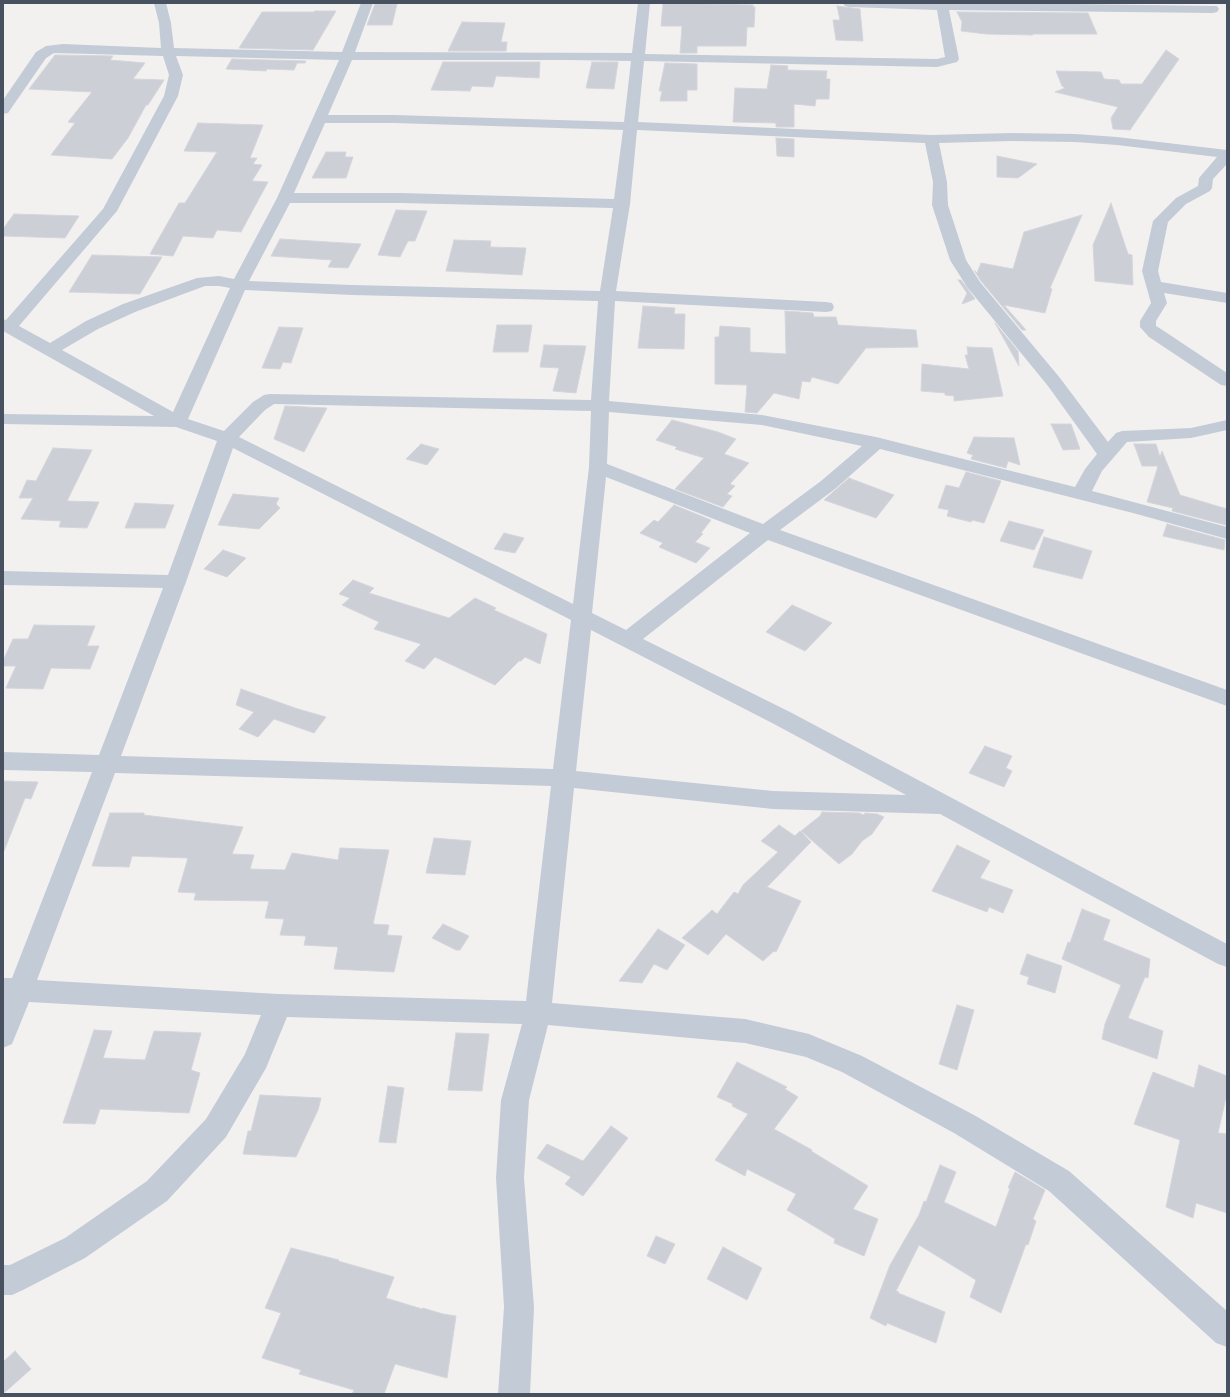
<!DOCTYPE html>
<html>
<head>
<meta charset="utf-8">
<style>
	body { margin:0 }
	#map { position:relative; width:1230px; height:1397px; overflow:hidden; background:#f3f1f0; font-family:"Roboto Condensed",sans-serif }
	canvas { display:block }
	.frame { position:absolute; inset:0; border:4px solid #475160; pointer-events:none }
</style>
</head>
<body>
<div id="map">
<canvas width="1230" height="1397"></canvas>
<div class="frame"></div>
</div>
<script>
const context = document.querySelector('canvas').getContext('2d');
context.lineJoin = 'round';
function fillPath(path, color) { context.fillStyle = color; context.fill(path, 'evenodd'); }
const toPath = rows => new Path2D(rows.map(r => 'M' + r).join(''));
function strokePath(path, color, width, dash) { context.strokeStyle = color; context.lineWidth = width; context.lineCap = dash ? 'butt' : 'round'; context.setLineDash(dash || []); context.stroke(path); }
const building = toPath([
	[663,3,753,5,753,7,755,7,754,27,747,27,746,46,697,46,697,53,680,53,682,26,661,26,663,3],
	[375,4,397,4,392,25,367,25,375,4],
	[837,6,860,9,863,41,836,40,833,20,840,20,837,6],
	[315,11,336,11,313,50,239,48,262,12,314,12,315,11],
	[957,12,1088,13,1097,34,1032,34,1033,35,986,34,961,31,962,22,957,12],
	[462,22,505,23,501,42,507,42,506,51,448,51,462,22],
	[1166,50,1179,59,1130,130,1113,129,1111,118,1118,107,1055,92,1065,88,1062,86,1056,71,1101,72,1104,79,1119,80,1121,84,1142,84,1166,50],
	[55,55,113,56,110,60,145,63,133,79,164,80,148,105,146,105,128,138,112,159,51,155,75,123,68,122,92,92,29,89,55,55],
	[232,59,306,61,305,63,297,63,294,70,267,69,266,71,226,69,232,59],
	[443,62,540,62,539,78,496,76,493,87,472,86,470,91,431,90,443,62],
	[592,62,618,62,614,89,586,88,592,62],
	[665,63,697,64,697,90,687,90,687,101,660,101,662,91,659,91,665,63],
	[771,65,788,66,787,70,827,71,826,79,830,79,829,99,816,99,815,106,794,104,794,127,776,127,776,123,733,122,735,88,767,89,771,65],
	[198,123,263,125,250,158,257,158,253,164,262,165,252,181,268,182,241,232,217,230,213,238,183,236,173,256,150,254,179,203,185,203,217,152,184,151,198,123],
	[776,138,794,139,794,157,777,156,776,138],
	[326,152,346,152,345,157,353,157,346,178,312,178,326,152],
	[997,156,1037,164,1018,178,997,177,997,156],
	[1111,203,1128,254,1132,255,1133,285,1095,281,1093,245,1111,203],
	[396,210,427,211,415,241,408,241,400,257,378,255,396,210],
	[14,214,79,216,65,238,3,236,3,229,14,214],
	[1082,215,1050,288,1052,289,1045,313,1004,305,1026,330,1022,330,981,281,974,270,977,273,981,263,1013,269,1024,232,1082,215],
	[280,239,361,244,348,268,328,267,332,260,271,256,280,239],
	[454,240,491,241,490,247,526,248,522,275,446,271,454,240],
	[92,255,162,257,140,294,69,292,92,255],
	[958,280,961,280,975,299,962,304,967,293,958,280],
	[643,306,675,308,674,314,685,314,684,349,638,348,643,306],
	[785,311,813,313,814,317,836,317,838,325,916,330,918,347,866,348,838,384,812,377,810,382,802,381,799,399,774,393,757,413,745,412,747,385,715,384,715,337,719,337,720,326,750,328,750,352,786,354,785,311],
	[995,323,1018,351,1019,366,995,323],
	[497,325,532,325,528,352,493,352,497,325],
	[279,327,303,328,291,363,283,362,280,369,262,368,279,327],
	[544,345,586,346,576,393,553,391,559,368,540,367,544,345],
	[967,347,992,348,1003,396,954,401,954,396,945,395,945,393,921,391,922,364,969,369,965,355,968,355,967,347],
	[285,406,327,408,304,452,274,439,285,406],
	[672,420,718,432,736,439,724,454,749,463,730,484,735,486,727,494,732,496,723,507,675,489,704,458,675,449,677,447,656,440,672,420],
	[1051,424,1071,424,1080,449,1063,450,1051,424],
	[974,437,1014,438,1020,465,1008,461,1006,468,971,459,973,455,967,453,974,437],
	[421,444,439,449,427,465,406,459,421,444],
	[1134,444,1156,444,1160,457,1162,451,1180,495,1227,509,1226,525,1172,511,1173,508,1147,502,1158,466,1142,466,1134,444],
	[53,448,92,450,67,501,99,502,87,528,59,527,61,521,21,519,33,498,19,498,27,480,36,481,53,448],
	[966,472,1001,481,984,523,972,520,971,522,947,516,949,510,938,508,946,485,959,488,966,472],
	[849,478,894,495,876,518,824,500,849,478],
	[233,494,279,498,276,504,280,508,259,529,218,525,233,494],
	[135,503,174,505,165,528,125,528,135,503],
	[674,505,711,520,701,533,703,534,695,542,710,548,696,563,659,547,663,543,640,533,654,520,658,522,674,505],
	[1009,521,1044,530,1034,550,1000,541,1009,521],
	[1167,524,1225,540,1224,550,1163,536,1167,524],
	[504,533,524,538,515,553,494,549,504,533],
	[1044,537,1092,551,1082,579,1033,567,1044,537],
	[223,550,246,558,227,577,204,569,223,550],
	[353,580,374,588,369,593,449,618,475,598,496,608,494,610,547,634,540,664,525,657,521,661,519,661,495,685,435,657,424,669,405,661,421,644,374,629,379,622,342,605,350,598,339,594,353,580],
	[792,605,832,623,805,651,766,632,792,605],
	[34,625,95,626,87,646,99,646,90,669,51,668,43,689,6,688,16,666,3,666,3,661,13,639,28,639,34,625],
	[241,689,298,709,326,717,314,733,274,719,258,737,239,729,254,712,236,705,241,689],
	[985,746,1012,756,1006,768,1012,771,1004,787,969,773,985,746],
	[3,781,38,782,31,799,25,798,4,851,3,781],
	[822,812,859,813,864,815,865,813,877,814,884,817,872,834,862,841,852,854,839,864,801,831,820,816,822,812],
	[110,813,144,813,144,815,243,827,232,854,254,855,250,869,285,870,292,853,338,860,340,848,389,850,373,924,389,925,387,935,402,936,394,972,334,969,338,947,304,945,306,936,280,935,284,919,265,918,269,901,194,900,196,893,178,892,188,858,132,856,129,867,92,866,110,813],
	[779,825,795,836,800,831,811,842,767,887,801,901,776,952,774,951,763,961,726,934,708,955,682,938,712,910,717,914,734,892,738,894,743,885,778,852,761,841,779,825],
	[434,838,471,841,465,875,426,873,434,838],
	[957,845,990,861,980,878,1013,890,1003,913,989,907,987,912,932,891,957,845],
	[1082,909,1110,920,1103,940,1150,959,1148,978,1145,977,1128,1018,1163,1031,1157,1059,1102,1039,1105,1024,1121,985,1062,959,1068,942,1070,943,1082,909],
	[443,924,469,936,460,950,456,950,432,938,443,924],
	[658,929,685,945,667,970,654,964,642,983,619,981,658,929],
	[1027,954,1062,966,1055,993,1027,984,1029,977,1020,974,1027,954],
	[957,1005,974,1010,957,1070,939,1064,957,1005],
	[94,1030,112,1031,103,1058,145,1060,154,1031,201,1033,191,1070,200,1073,189,1113,100,1109,95,1124,63,1123,94,1030],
	[456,1033,489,1034,482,1091,448,1090,456,1033],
	[737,1062,787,1087,785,1089,798,1097,774,1129,812,1150,811,1151,868,1186,853,1209,878,1219,864,1256,834,1243,835,1239,787,1210,796,1194,747,1169,745,1176,715,1160,748,1114,732,1106,733,1104,717,1097,737,1062],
	[1199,1065,1227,1076,1227,1093,1218,1133,1227,1134,1227,1213,1196,1203,1193,1218,1166,1207,1180,1140,1134,1124,1153,1072,1194,1088,1199,1065],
	[388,1086,404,1088,396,1143,379,1142,388,1086],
	[260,1095,321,1098,318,1110,296,1157,243,1154,248,1131,251,1131,260,1095],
	[611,1126,628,1138,583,1196,565,1184,571,1177,537,1158,547,1144,583,1161,611,1126],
	[940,1165,956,1172,944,1202,996,1227,1010,1188,1008,1188,1015,1172,1045,1190,1033,1219,1036,1221,1028,1245,1026,1244,1001,1313,970,1297,976,1280,919,1245,896,1291,899,1292,898,1293,945,1312,936,1343,887,1323,886,1326,870,1318,890,1265,919,1215,924,1201,926,1202,940,1165],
	[656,1236,675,1244,665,1264,647,1256,656,1236],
	[723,1247,762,1268,747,1300,707,1279,723,1247],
	[291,1248,339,1260,338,1261,394,1277,386,1298,422,1309,423,1308,443,1314,456,1316,447,1378,395,1364,384,1394,352,1394,354,1390,299,1374,301,1370,262,1358,281,1313,265,1308,291,1248],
	[15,1351,31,1369,3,1394,3,1362,15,1351]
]);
fillPath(building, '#cccfd6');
strokePath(building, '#d4d5dc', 1);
fillPath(toPath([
	[154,3,166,3,171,23,174,48,342,52,361,3,373,3,355,52,632,53,638,3,650,3,645,54,937,59,945,57,937,10,849,7,845,6,843,3,1006,3,1217,6,1219,9,1217,12,1213,13,949,10,959,59,957,62,937,67,644,61,638,122,931,135,1012,133,1075,134,1117,137,1227,150,1227,164,1213,179,1212,188,1210,191,1186,204,1168,222,1158,271,1161,282,1227,293,1227,303,1164,293,1167,303,1156,321,1156,326,1161,329,1227,373,1227,386,1221,385,1149,337,1140,327,1140,321,1151,303,1142,271,1153,221,1176,198,1198,186,1199,178,1217,157,1117,145,1075,142,1012,141,939,143,947,182,948,205,966,260,980,282,1060,378,1108,442,1116,433,1122,431,1191,428,1227,420,1227,430,1191,438,1127,442,1102,471,1092,491,1227,527,1227,539,1133,513,880,449,835,489,780,530,1227,690,1227,706,768,540,643,639,790,712,1227,944,1227,967,1218,964,940,814,773,809,574,788,552,1003,745,1019,809,1034,862,1056,974,1115,1069,1171,1227,1311,1227,1347,1216,1343,1049,1191,954,1133,842,1072,806,1057,745,1043,548,1025,529,1100,524,1178,534,1307,530,1394,498,1394,504,1307,496,1178,501,1100,522,1024,287,1017,266,1068,226,1137,167,1201,85,1258,23,1290,12,1295,3,1295,3,1265,10,1265,65,1238,147,1181,206,1119,245,1054,261,1015,29,1002,12,1044,3,1048,3,978,12,978,92,772,3,770,3,752,99,755,163,588,3,585,3,571,168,575,217,441,176,427,3,424,3,414,154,416,3,331,3,319,6,320,103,209,164,96,169,75,163,56,54,53,46,58,8,113,3,114,3,100,36,52,46,46,63,44,161,48,159,23,154,3],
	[176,56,339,60,277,198,234,279,219,276,197,278,123,304,86,321,50,343,19,326,117,211,178,96,183,75,176,56],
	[352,60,569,60,631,61,624,122,394,115,328,115,352,60],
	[325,123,394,123,623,130,614,199,400,193,294,193,325,123],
	[637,130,925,143,933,182,932,205,950,260,967,287,1048,386,1097,454,1085,469,1075,487,876,437,762,415,609,401,615,301,826,312,832,311,834,307,832,303,826,302,616,291,630,204,637,130],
	[290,203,400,203,613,208,600,291,352,285,249,281,290,203],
	[205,286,219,286,230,288,173,412,62,350,98,329,135,312,205,286],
	[245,290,352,295,598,301,591,400,270,394,264,395,253,402,224,431,188,419,245,290],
	[274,404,591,411,589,467,573,604,239,437,265,410,274,404],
	[609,412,762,425,862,446,821,481,763,524,607,464,609,412],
	[233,448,571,620,553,769,121,756,186,582,233,448],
	[606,477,750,533,626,630,592,613,606,477],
	[591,630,774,724,906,795,773,791,576,771,591,630],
	[115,773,551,786,526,1001,278,994,37,980,115,773]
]), '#c3cbd6');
</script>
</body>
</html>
